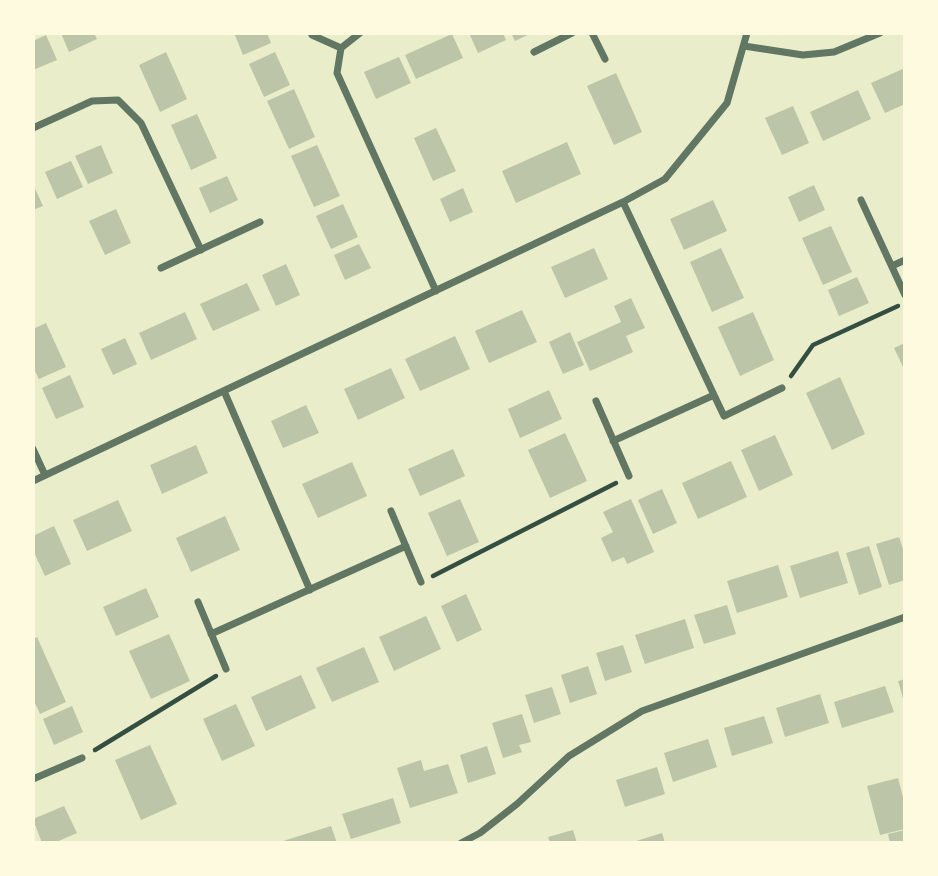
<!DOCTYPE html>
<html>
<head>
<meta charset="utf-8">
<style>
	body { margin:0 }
	#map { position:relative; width:938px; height:876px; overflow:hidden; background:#e9edc9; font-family:"Work Sans",sans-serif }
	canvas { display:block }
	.frame { position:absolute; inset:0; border:35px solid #fefae0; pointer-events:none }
</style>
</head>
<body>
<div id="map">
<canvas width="938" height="876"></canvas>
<div class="frame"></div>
</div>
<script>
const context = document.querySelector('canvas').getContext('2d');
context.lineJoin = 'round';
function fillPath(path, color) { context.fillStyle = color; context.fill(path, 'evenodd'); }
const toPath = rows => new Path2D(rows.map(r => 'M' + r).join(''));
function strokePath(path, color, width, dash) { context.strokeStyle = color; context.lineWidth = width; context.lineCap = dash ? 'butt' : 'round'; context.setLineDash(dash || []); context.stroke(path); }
fillPath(toPath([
	[61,33,94,33,97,39,69,52],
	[234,33,267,33,271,43,243,55],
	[469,33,503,33,506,40,478,53],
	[511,33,532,33,515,41],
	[452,34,463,58,416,79,405,55],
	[46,35,57,60,33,70,33,41],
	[166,52,187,99,160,112,139,65],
	[275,52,290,85,264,97,249,64],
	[399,57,411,83,376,99,364,72],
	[905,68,905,104,885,113,871,83],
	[616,73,642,132,614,145,587,86],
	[294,89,315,137,289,149,267,101],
	[858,90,871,119,823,141,810,112],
	[793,106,809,143,782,155,765,118],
	[197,114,217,158,191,170,171,125],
	[436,128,456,171,433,181,414,138],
	[567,142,581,174,516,203,502,171],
	[101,145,113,173,88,184,75,156],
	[317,145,340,196,314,207,291,156],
	[71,161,83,187,57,199,45,172],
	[227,176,238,200,210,213,199,188],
	[33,184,43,206,33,210],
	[814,185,825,210,799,222,788,197],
	[463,188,473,212,450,222,440,199],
	[713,200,727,231,684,250,670,219],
	[343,204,358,237,331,249,316,216],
	[116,209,131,243,105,255,89,221],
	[831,226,852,272,823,285,802,238],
	[359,244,371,268,345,280,334,255],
	[594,248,608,279,565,298,551,267],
	[721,248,744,298,712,312,690,262],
	[286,264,300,295,276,306,262,275],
	[857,277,869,303,839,316,828,290],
	[247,283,260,310,213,331,200,304],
	[631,298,645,328,626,336,633,352,590,371,577,342,621,322,614,306],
	[522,310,537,342,489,363,475,331],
	[185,312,197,339,151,360,139,333],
	[753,312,774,360,740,376,718,327],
	[46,323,66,367,39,379,33,367,33,329],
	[570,332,584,365,563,374,549,342],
	[455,336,470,369,420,391,405,359],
	[125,338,137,364,113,375,101,349],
	[905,343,905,371,894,348],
	[391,368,405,398,358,420,344,389],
	[70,375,84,407,56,419,42,388],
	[840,377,865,434,832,450,806,393],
	[549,390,562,419,520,438,508,409],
	[306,405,319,433,283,448,271,421],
	[565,433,587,481,550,498,528,450],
	[775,435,793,475,759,491,741,450],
	[196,445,208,473,162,494,150,465],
	[453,449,465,476,420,496,408,469],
	[731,461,747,497,698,519,682,483],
	[352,462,367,496,318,518,302,484],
	[662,489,677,523,653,534,638,500],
	[460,499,479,542,447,556,428,513],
	[631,499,654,552,627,564,624,557,612,562,601,538,613,532,603,512],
	[118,500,132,531,87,551,73,520],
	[225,516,240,550,191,572,176,538],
	[54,526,71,564,45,576,33,550,33,536],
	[899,537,905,555,905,580,889,585,876,544],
	[869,546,882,587,859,595,846,553],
	[838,551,848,583,800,598,790,566],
	[778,565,788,597,737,613,727,581],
	[146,588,159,617,116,636,103,607],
	[466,594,482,630,457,642,441,606],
	[727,605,736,634,704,644,694,615],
	[426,616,441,649,394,671,379,637],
	[685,619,694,648,645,664,635,635],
	[169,634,190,681,151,699,129,651],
	[37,637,66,702,40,714,33,699,33,639],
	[623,645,632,672,605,681,596,653],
	[364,647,379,682,332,702,316,668],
	[588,666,597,694,570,703,561,675],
	[301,675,316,708,266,731,251,697],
	[905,679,905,702,904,702,898,681],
	[885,686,894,712,842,728,834,702],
	[552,687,561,714,534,723,525,695],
	[820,694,829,723,785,737,776,708],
	[236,704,255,746,222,761,203,719],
	[72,706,83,732,54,745,43,719],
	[522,714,531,742,519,745,522,752,503,758,492,723],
	[764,716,773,743,732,756,724,728],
	[708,739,717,767,673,782,664,753],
	[150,745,177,804,141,820,115,760],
	[487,746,496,774,468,783,460,755],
	[421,760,424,771,448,764,458,793,410,808,397,768],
	[657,767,665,794,625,807,616,780],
	[898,778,905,805,905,829,880,835,867,786],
	[393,798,401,823,351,839,342,814],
	[64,806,77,833,54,843,42,843,33,819],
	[331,826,337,843,281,843,280,842],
	[573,830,577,843,550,843,548,837],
	[905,830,905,843,890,843,888,834],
	[662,833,665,843,633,843,633,842]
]), '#bcc5a7');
strokePath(toPath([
	[791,376,813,345,898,306],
	[433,576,616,483],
	[95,750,216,676]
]), '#344e41', 4.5);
strokePath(toPath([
	[360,33,341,48,337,73,436,291],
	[592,33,605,59],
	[312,35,341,48],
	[744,46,803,55,834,52,880,33],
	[534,52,572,33],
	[33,128,92,101,118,100,141,123,201,250],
	[861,200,905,295],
	[892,266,905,260],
	[161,268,260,222],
	[224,391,310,590],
	[714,395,724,416,782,388],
	[596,401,629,476],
	[613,441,714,395,623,202],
	[33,449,45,475],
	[33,481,623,202,665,179,727,103,747,33],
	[391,511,421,582],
	[198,602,226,669],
	[211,634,406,546],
	[33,779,82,758],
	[461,843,480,833,517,804,569,756,642,711,905,617]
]), '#617663', 7);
</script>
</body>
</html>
